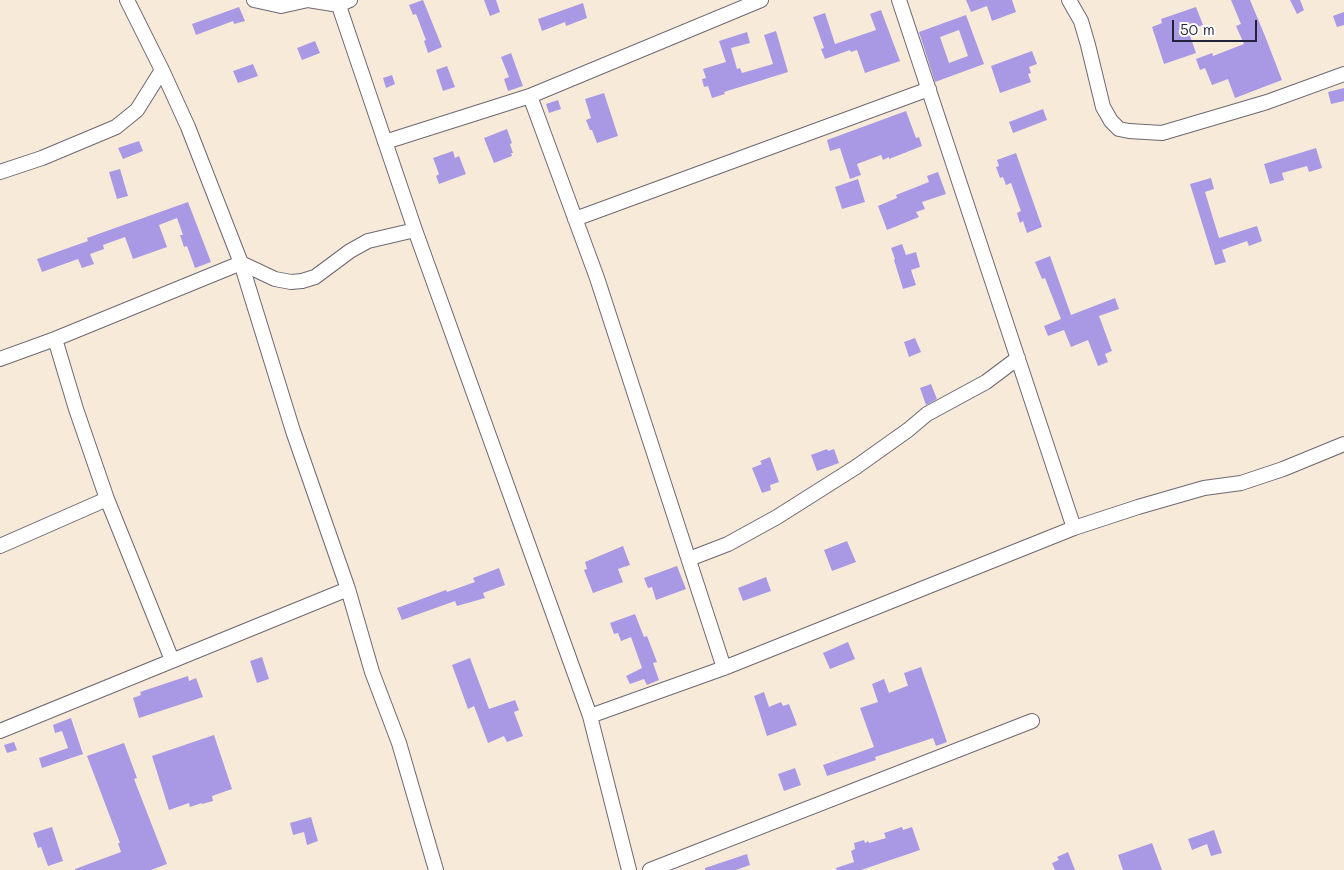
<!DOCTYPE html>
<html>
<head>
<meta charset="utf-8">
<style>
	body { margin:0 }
	#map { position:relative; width:1344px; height:870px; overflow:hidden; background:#f8ead8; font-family:Mali,sans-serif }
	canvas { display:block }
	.scale { position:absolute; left:1172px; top:20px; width:85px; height:22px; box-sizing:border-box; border:2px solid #22223b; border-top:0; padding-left:6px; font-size:15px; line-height:18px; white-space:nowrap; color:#22223b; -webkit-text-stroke:4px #fff; paint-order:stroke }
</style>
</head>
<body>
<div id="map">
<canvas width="1344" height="870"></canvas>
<div class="scale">50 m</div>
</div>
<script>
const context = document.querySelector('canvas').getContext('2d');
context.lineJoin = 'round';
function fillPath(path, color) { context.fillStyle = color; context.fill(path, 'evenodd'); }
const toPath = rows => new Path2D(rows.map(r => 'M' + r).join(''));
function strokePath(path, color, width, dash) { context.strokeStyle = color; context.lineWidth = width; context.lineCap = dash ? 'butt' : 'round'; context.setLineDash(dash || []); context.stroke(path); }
fillPath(toPath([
	[423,0,442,47,428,53,424,41,426,40,416,14,413,15,409,5],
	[484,0,496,0,500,12,490,16],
	[966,0,1012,0,1016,12,992,21,987,6,971,12],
	[1231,0,1250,0,1265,36,1282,80,1235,98,1228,79,1212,85,1205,68,1200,70,1196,59,1212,53,1213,56,1244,44,1236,26,1241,24],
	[1290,0,1300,0,1304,10,1297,14],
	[583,3,587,18,566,26,565,22,542,31,538,19],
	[239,7,245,21,234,24,233,21,196,35,192,24],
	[1196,7,1203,25,1188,30,1196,53,1164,64,1152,27,1162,23,1161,19],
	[881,10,900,61,865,73,857,50,851,52,850,50,825,59,821,49,824,48,813,17,825,13,835,44,876,30,870,14],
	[1344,12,1344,25,1337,27,1333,16],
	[966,15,984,64,935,82,919,32],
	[959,30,968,56,949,63,940,37],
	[776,31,788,72,724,92,725,94,712,98,708,86,704,87,702,79,706,78,703,69,726,62,719,41,747,32,750,43,731,48,737,69,740,68,742,73,773,64,764,35],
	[315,41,320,53,302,60,297,48],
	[1032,51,1037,64,1029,67,1031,73,1028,74,1031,82,1000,93,991,66],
	[511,53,523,86,508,91,504,79,509,77,501,57],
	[253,64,258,76,238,83,233,71],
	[447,66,455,87,443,91,436,70],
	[392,75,395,84,386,88,383,78],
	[1344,88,1344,101,1331,104,1328,92],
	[604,93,618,136,597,143,592,130,590,130,586,120,591,118,585,99],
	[558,100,561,109,549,113,546,104],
	[1043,109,1047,120,1013,133,1009,122],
	[906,111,916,138,919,137,922,146,889,159,889,157,883,160,881,155,857,164,861,175,850,179,840,148,830,151,827,140],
	[507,129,512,143,510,144,513,153,511,153,512,156,494,163,484,138],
	[139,141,143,151,123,159,118,148],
	[1316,148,1322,168,1309,172,1307,166,1282,173,1284,180,1270,184,1264,164],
	[453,151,455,158,459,156,466,174,439,184,436,176,439,174,433,158],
	[1016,153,1042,227,1027,233,1023,221,1020,223,1017,213,1021,211,1011,183,1006,185,1003,177,1000,178,996,167,999,166,997,160],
	[120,169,128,196,117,199,109,172],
	[938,172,946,194,922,202,925,209,916,212,919,217,887,230,878,206,897,198,896,195,929,182,927,176],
	[1211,178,1214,189,1205,192,1219,238,1257,226,1262,241,1249,246,1247,241,1222,250,1226,262,1215,265,1190,184],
	[858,179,865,202,842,209,835,187],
	[188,202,211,262,195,268,187,246,184,247,180,235,183,235,177,218,159,225,167,247,133,259,125,237,103,245,104,249,90,254,94,264,82,268,78,259,42,272,37,259,88,241,87,238],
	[902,244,906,255,916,252,920,267,911,270,916,285,903,289,894,260,895,259,891,248],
	[1050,256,1071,315,1115,298,1119,309,1099,316,1112,351,1105,354,1108,362,1098,366,1088,340,1071,347,1064,330,1048,336,1044,326,1061,319,1045,278,1042,279,1035,262],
	[915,338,921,352,909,357,904,342],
	[931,384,937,399,926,405,920,388],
	[827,449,828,451,834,449,839,463,817,471,811,455],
	[770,457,779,482,770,485,771,490,762,493,752,468,762,464,760,461],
	[847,541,856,562,832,571,824,550],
	[623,546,630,565,618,569,623,582,593,593,584,570,587,569,585,562],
	[677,566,686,589,656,600,652,587,648,588,644,578],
	[499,568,505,585,483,593,485,598,457,606,455,601,402,620,397,608,446,590,447,592,475,582,473,578],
	[766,577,771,591,743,601,738,588],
	[635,614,644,637,647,636,657,662,653,663,659,680,647,685,644,679,630,684,626,676,642,668,631,637,621,641,618,633,614,634,610,623],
	[848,642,855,659,830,669,823,653],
	[262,657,269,679,257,683,250,661],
	[470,658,489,709,515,700,519,710,514,712,523,736,507,742,504,736,488,743,474,706,468,709,452,665],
	[921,667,947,742,936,746,933,738,875,757,876,760,827,776,823,765,874,747,860,708,878,702,872,684,884,679,889,693,907,686,908,686,904,673],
	[188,676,189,681,196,678,203,697,139,718,133,698,141,695,140,692],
	[764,692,769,707,781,702,783,706,789,704,797,725,767,736,754,696],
	[71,718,83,754,42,768,39,758,68,748,62,731,55,733,53,725],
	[214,735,232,789,212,796,213,801,202,804,202,803,190,807,189,803,169,810,152,756],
	[14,742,17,750,7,753,4,745],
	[124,743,137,778,134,779,167,864,151,870,75,870,75,869,121,852,118,843,120,843,87,756],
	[795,768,801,785,784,791,778,774],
	[311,817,318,841,307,845,304,832,293,835,290,823],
	[52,827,63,861,48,866,41,847,38,848,33,833],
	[902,827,903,830,912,827,920,850,861,870,837,870,836,868,854,862,851,851,855,849,854,843,864,840,865,843,868,841,869,843,886,838,884,833],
	[1214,830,1222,853,1211,856,1207,844,1192,850,1188,839],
	[1152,843,1162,870,1123,870,1118,855],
	[1068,852,1075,870,1055,870,1052,863,1059,860,1057,857],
	[747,854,750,865,736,870,705,870,705,868]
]), '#a999e5');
const street = toPath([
	[127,0,162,70,188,127,241,263,293,431,348,589,372,672,399,743,436,870],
	[254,0,281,6,308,0,339,5,350,0],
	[337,0,415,230,590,716,629,870],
	[1069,0,1081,21,1088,45,1103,107,1111,121,1119,129,1129,131,1162,133,1267,102,1344,74],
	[530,96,597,278,724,668],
	[385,142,530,96,761,0],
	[0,172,42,158,116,127,137,110,162,70],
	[575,219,929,89],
	[0,359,55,339,241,263,275,279,291,282,302,281,315,277,350,251,368,241,415,230],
	[107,499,172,660],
	[1074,528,1138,507,1204,488,1241,483,1283,469,1344,444],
	[0,546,107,499,76,409,55,339],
	[689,559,728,544,777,517,856,467,908,430,927,414,986,382,1018,358],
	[590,716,724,668,1074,528,899,0],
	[0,731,348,589],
	[650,870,1032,721]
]);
strokePath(street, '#6d6872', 16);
strokePath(street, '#fff', 14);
</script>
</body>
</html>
